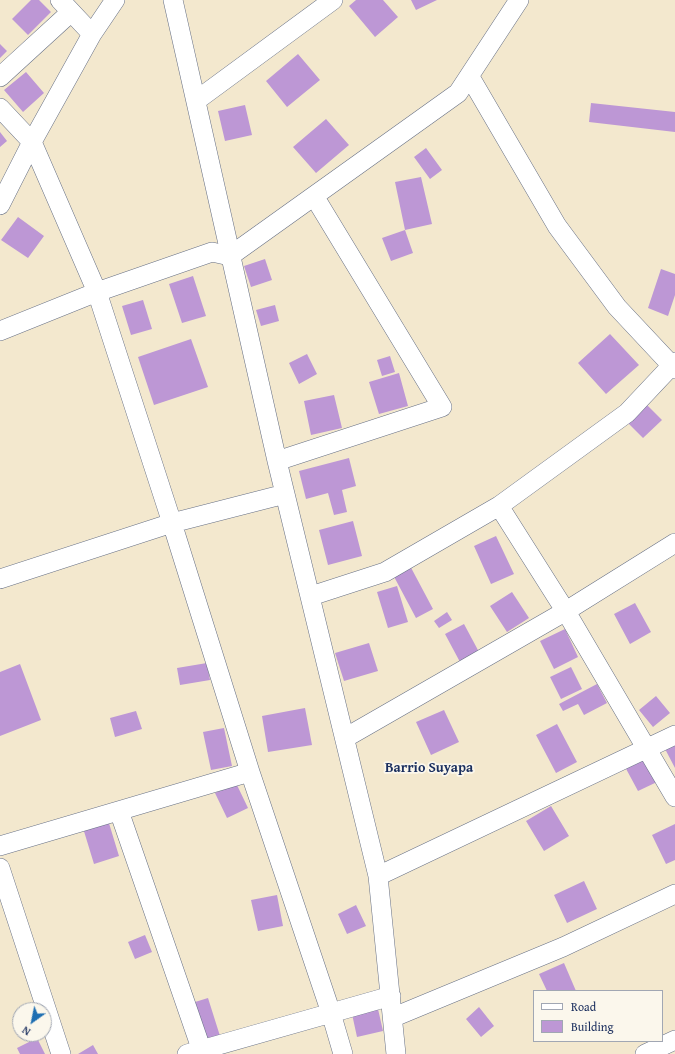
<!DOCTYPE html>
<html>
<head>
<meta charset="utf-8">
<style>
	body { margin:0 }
	#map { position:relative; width:675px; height:1054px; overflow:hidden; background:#f3e8ce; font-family:"Gentium Book Plus",serif }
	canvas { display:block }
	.legend { position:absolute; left:533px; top:990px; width:130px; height:52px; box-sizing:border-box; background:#fbf7ec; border:1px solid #a1a7b3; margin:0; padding:5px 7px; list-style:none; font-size:12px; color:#1b2f5e }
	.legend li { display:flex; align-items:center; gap:8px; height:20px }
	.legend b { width:20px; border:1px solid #a1a7b3 }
	.north { position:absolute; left:12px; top:1002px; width:40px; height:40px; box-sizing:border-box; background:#fbf7ec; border:1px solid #a1a7b3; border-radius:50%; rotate:213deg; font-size:11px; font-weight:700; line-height:16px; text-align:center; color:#1b2f5e }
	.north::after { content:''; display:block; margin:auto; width:14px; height:18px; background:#1f6fb2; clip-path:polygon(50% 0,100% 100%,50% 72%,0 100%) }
</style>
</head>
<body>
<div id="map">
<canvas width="675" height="1054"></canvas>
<ul class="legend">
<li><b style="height:5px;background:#fff"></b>Road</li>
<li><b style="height:11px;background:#bd97d5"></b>Building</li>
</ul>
<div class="north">N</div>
</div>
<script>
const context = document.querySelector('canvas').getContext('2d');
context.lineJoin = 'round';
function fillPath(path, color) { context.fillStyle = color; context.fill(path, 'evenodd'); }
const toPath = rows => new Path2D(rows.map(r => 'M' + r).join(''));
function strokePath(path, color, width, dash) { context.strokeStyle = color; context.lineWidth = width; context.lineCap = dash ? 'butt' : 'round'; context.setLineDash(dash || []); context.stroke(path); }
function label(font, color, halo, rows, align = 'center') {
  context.font = font + ' "Gentium Book Plus",serif'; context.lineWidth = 3.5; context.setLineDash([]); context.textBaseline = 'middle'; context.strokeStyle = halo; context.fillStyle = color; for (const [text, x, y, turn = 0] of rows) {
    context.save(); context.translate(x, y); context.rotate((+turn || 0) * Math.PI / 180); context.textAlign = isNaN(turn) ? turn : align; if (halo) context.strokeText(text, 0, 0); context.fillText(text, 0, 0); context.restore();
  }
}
fillPath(toPath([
	[31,0,39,0,51,12,28,35,12,19],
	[356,0,383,0,398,17,375,37,349,6],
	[411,0,437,0,416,10],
	[0,44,7,51,0,58],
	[298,54,320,80,287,107,266,81],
	[26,72,44,93,23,112,4,90],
	[591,103,675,112,675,132,589,122],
	[245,105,252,135,225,141,218,111],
	[326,119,349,145,316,173,293,147],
	[0,132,7,141,0,147],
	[426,148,442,170,430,179,414,157],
	[421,177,432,224,405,230,395,182],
	[18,217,44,236,28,258,1,240],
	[405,230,413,253,391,261,382,238],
	[265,259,272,280,251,287,244,266],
	[661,269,675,274,675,295,668,316,648,308],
	[193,276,206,316,182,323,169,284],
	[143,300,152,329,131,335,122,306],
	[275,305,279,321,261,326,256,310],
	[610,334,639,365,606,394,578,363],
	[191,339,208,387,154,405,138,357],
	[307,354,317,374,299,384,289,363],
	[390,356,395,372,382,376,377,360],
	[399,373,408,406,379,414,369,382],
	[334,395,342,428,311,435,304,401],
	[645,403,662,420,643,438,626,421],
	[349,458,356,486,342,490,347,512,334,515,328,493,306,499,299,471],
	[353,521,362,556,328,565,319,530],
	[496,536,514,574,491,584,474,546],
	[408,562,433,609,416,618,391,571],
	[397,586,408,622,388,628,377,592],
	[512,592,529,618,507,632,490,606],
	[635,603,651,632,630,644,614,614],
	[447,612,452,620,439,628,434,621],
	[464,624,479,652,460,662,445,634],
	[565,629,578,657,554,669,540,641],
	[369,643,378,671,344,681,335,653],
	[207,663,210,680,180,685,177,668],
	[20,664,41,720,0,736,0,672],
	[571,667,582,689,561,699,550,677],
	[597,684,607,703,584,715,578,704,563,711,559,704],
	[656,696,670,713,653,727,639,710],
	[305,708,312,745,268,752,262,716],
	[444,710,459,742,431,755,416,722],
	[136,711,142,729,115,737,110,718],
	[557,724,577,762,556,773,536,735],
	[224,728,232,766,211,770,203,732],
	[675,741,675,768,664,747],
	[643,754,657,782,638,791,624,765],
	[236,783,248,808,227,818,215,793],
	[551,806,569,836,544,851,526,821],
	[108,820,119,856,94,864,83,828],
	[675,824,675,860,666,864,652,835],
	[584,881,597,909,567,923,554,895],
	[277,895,283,926,258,931,251,900],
	[356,905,366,926,347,934,338,914],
	[145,935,152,952,135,959,128,942],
	[564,963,576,991,547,991,539,974],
	[208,998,220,1036,207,1040,195,1002],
	[479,1007,494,1026,481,1037,466,1019],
	[378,1009,383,1031,357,1037,352,1014],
	[37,1038,45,1054,20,1054,17,1048],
	[93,1045,98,1054,78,1054]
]), '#bd97d5');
const minor = toPath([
	[60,0,92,34],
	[173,0,277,461,378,876,396,1054],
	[0,77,71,12],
	[470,77,557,226,617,307,675,369],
	[197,100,333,0],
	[0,108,32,142,97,292,172,523,285,494],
	[0,205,32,142,92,34,115,0],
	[0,331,97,292,212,252,230,256,458,93,519,0],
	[277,461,442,407,314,196],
	[499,506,568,615,675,797],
	[0,579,172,523,250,772,331,1013,343,1054],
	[311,596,385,572,499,506,627,413,675,362],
	[345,738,566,611,675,543],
	[119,811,203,1054],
	[0,846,250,772],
	[0,868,61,1054],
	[378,876,675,735],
	[394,1017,563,947,675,894],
	[187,1054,391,996],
	[645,1054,675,1040]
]);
strokePath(minor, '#677085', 20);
strokePath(minor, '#fff', 19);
label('bold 14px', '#1b2f5e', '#fbf7ec', [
	["Barrio Suyapa",429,768]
]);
</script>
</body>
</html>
